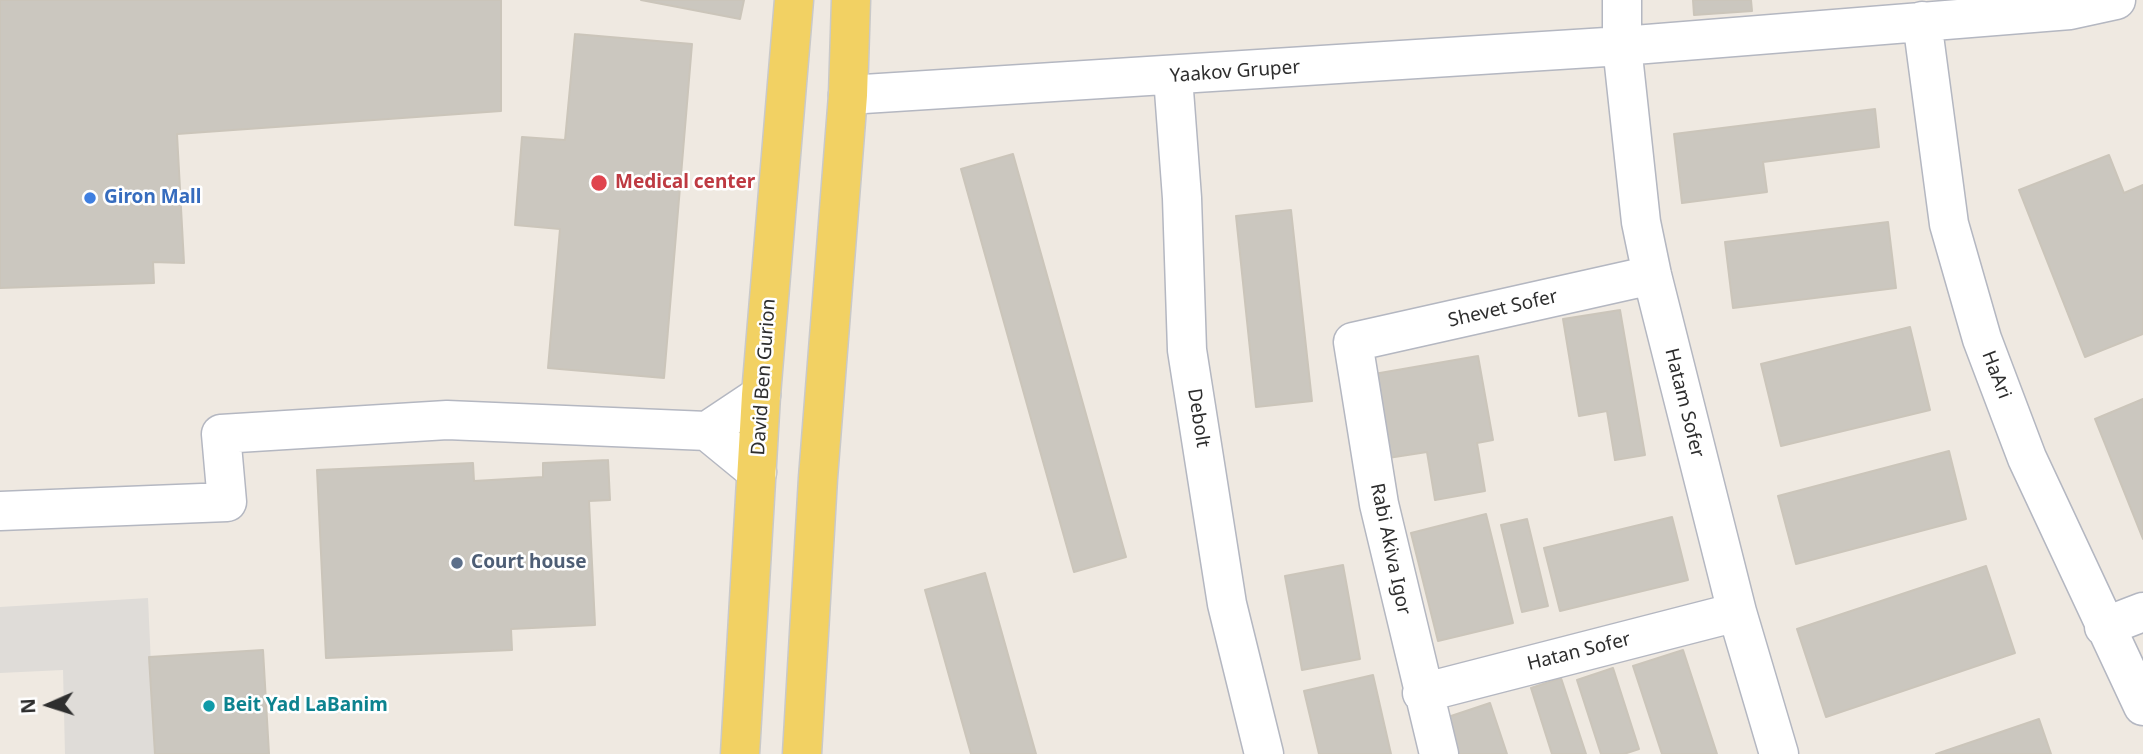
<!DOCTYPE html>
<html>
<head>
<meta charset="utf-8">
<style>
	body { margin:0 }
	#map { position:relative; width:2143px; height:754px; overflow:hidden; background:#efe9e1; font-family:"Noto Sans",sans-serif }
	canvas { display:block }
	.north { position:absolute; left:14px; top:670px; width:70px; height:70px; -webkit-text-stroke:5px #fff; paint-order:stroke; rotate:267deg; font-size:19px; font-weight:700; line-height:28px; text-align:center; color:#2e2e2e }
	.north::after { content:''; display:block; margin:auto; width:24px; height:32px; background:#2e2e2e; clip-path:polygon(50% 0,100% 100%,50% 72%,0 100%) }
</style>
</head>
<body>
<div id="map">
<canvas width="2143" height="754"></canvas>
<div class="north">N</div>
</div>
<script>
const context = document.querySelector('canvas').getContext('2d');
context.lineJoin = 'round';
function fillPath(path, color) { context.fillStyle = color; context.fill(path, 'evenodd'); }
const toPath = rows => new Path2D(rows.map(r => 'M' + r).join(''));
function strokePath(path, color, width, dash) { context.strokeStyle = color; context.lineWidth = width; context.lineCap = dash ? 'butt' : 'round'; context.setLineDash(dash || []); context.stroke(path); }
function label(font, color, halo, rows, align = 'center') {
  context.font = font + ' "Noto Sans",sans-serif'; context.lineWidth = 5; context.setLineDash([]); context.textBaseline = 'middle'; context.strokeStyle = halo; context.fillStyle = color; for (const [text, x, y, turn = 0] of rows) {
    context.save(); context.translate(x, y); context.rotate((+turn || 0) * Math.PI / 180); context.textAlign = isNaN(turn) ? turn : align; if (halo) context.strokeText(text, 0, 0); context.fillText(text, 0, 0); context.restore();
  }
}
fillPath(toPath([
	[148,598,155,754,65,754,63,670,0,673,0,607]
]), '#dfdcd8');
const building = toPath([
	[0,0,501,0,501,111,177,134,184,263,153,262,154,283,0,288,0,0],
	[641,0,744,0,740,19,641,0],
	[1693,0,1751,0,1752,11,1694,15,1693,0],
	[575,34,692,44,664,378,548,368,560,229,515,225,522,137,565,140,575,34],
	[1875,109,1879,147,1763,162,1767,192,1682,203,1674,134,1875,109],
	[1013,154,1126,557,1074,572,961,169,1013,154],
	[2109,155,2124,193,2143,185,2143,334,2085,357,2019,190,2109,155],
	[1291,210,1312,401,1256,407,1236,216,1291,210],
	[1888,222,1896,288,1733,308,1725,242,1888,222],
	[1620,310,1645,455,1615,460,1607,411,1579,416,1563,319,1620,310],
	[1910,327,1930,410,1781,446,1761,364,1910,327],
	[1478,356,1493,440,1477,443,1485,491,1435,500,1427,452,1388,458,1374,374,1478,356],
	[2143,399,2143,539,2095,419,2143,399],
	[1949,451,1966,519,1796,564,1778,496,1949,451],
	[608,460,610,500,589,501,595,625,511,629,512,650,326,658,317,470,473,463,474,481,543,477,543,463,608,460],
	[1486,514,1513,623,1438,641,1411,533,1486,514],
	[1672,517,1688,580,1560,611,1544,548,1672,517],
	[1527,519,1548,606,1522,612,1501,525,1527,519],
	[1343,565,1360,659,1302,670,1285,576,1343,565],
	[1986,566,2015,653,1826,717,1797,629,1986,566],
	[985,573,1036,754,971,754,925,590,985,573],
	[263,650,269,754,155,754,149,657,263,650],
	[1683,650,1717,754,1662,754,1633,666,1683,650],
	[1613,668,1639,749,1624,754,1601,754,1577,680,1613,668],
	[1373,675,1391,754,1319,754,1304,691,1373,675],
	[1561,678,1586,754,1552,754,1531,688,1561,678],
	[1490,703,1507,754,1457,754,1445,718,1490,703],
	[2039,719,2051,754,1936,754,2039,719]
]);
fillPath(building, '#cbc7bf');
strokePath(building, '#cbc5ba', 2);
const minor = toPath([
	[1622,0,1622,46,1641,222,1652,275,1737,612,1779,754],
	[1922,21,1949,224,1982,339,2027,458,2143,706],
	[1173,77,1182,198,1187,350,1227,604,1264,754],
	[848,95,1622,46,2070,10,2116,0],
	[707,431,757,472],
	[0,511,227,502,221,434,447,420,707,431,761,395],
	[2104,627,2143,612],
	[1422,693,1737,612],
	[1439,754,1379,504,1353,342,1652,275]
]);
const major = toPath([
	[740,754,761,395,794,0],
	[802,754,818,478,848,95,851,0]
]);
strokePath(minor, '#b4b7c1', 41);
strokePath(major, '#c9c9c9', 41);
strokePath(minor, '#fff', 38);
strokePath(major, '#f2d163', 38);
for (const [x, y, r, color] of [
	[599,183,9,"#e0444e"],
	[90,198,7,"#3f7fe0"],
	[457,563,7,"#5c6f8a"],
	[209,706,7,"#0f9aa8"]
]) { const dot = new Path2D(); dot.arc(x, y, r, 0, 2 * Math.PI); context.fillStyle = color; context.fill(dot); strokePath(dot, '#fff', 2.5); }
label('19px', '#2e2e2e', '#fff', [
	["Yaakov Gruper",1235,72,-4],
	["Shevet Sofer",1503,309,-13],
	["HaAri",1996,375,69],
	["David Ben Gurion",764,377,-86],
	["Hatam Sofer",1684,403,76],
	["Debolt",1198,418,81],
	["Rabi Akiva Igor",1390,549,78],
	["Hatan Sofer",1579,652,-14]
]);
label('bold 19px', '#be3a42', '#fff', [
	["Medical center",615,183]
], 'left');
label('bold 19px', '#366cbe', '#fff', [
	["Giron Mall",104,198]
], 'left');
label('bold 19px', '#4e5e75', '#fff', [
	["Court house",471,563]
], 'left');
label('bold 19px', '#0d838f', '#fff', [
	["Beit Yad LaBanim",223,706]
], 'left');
</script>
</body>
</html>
